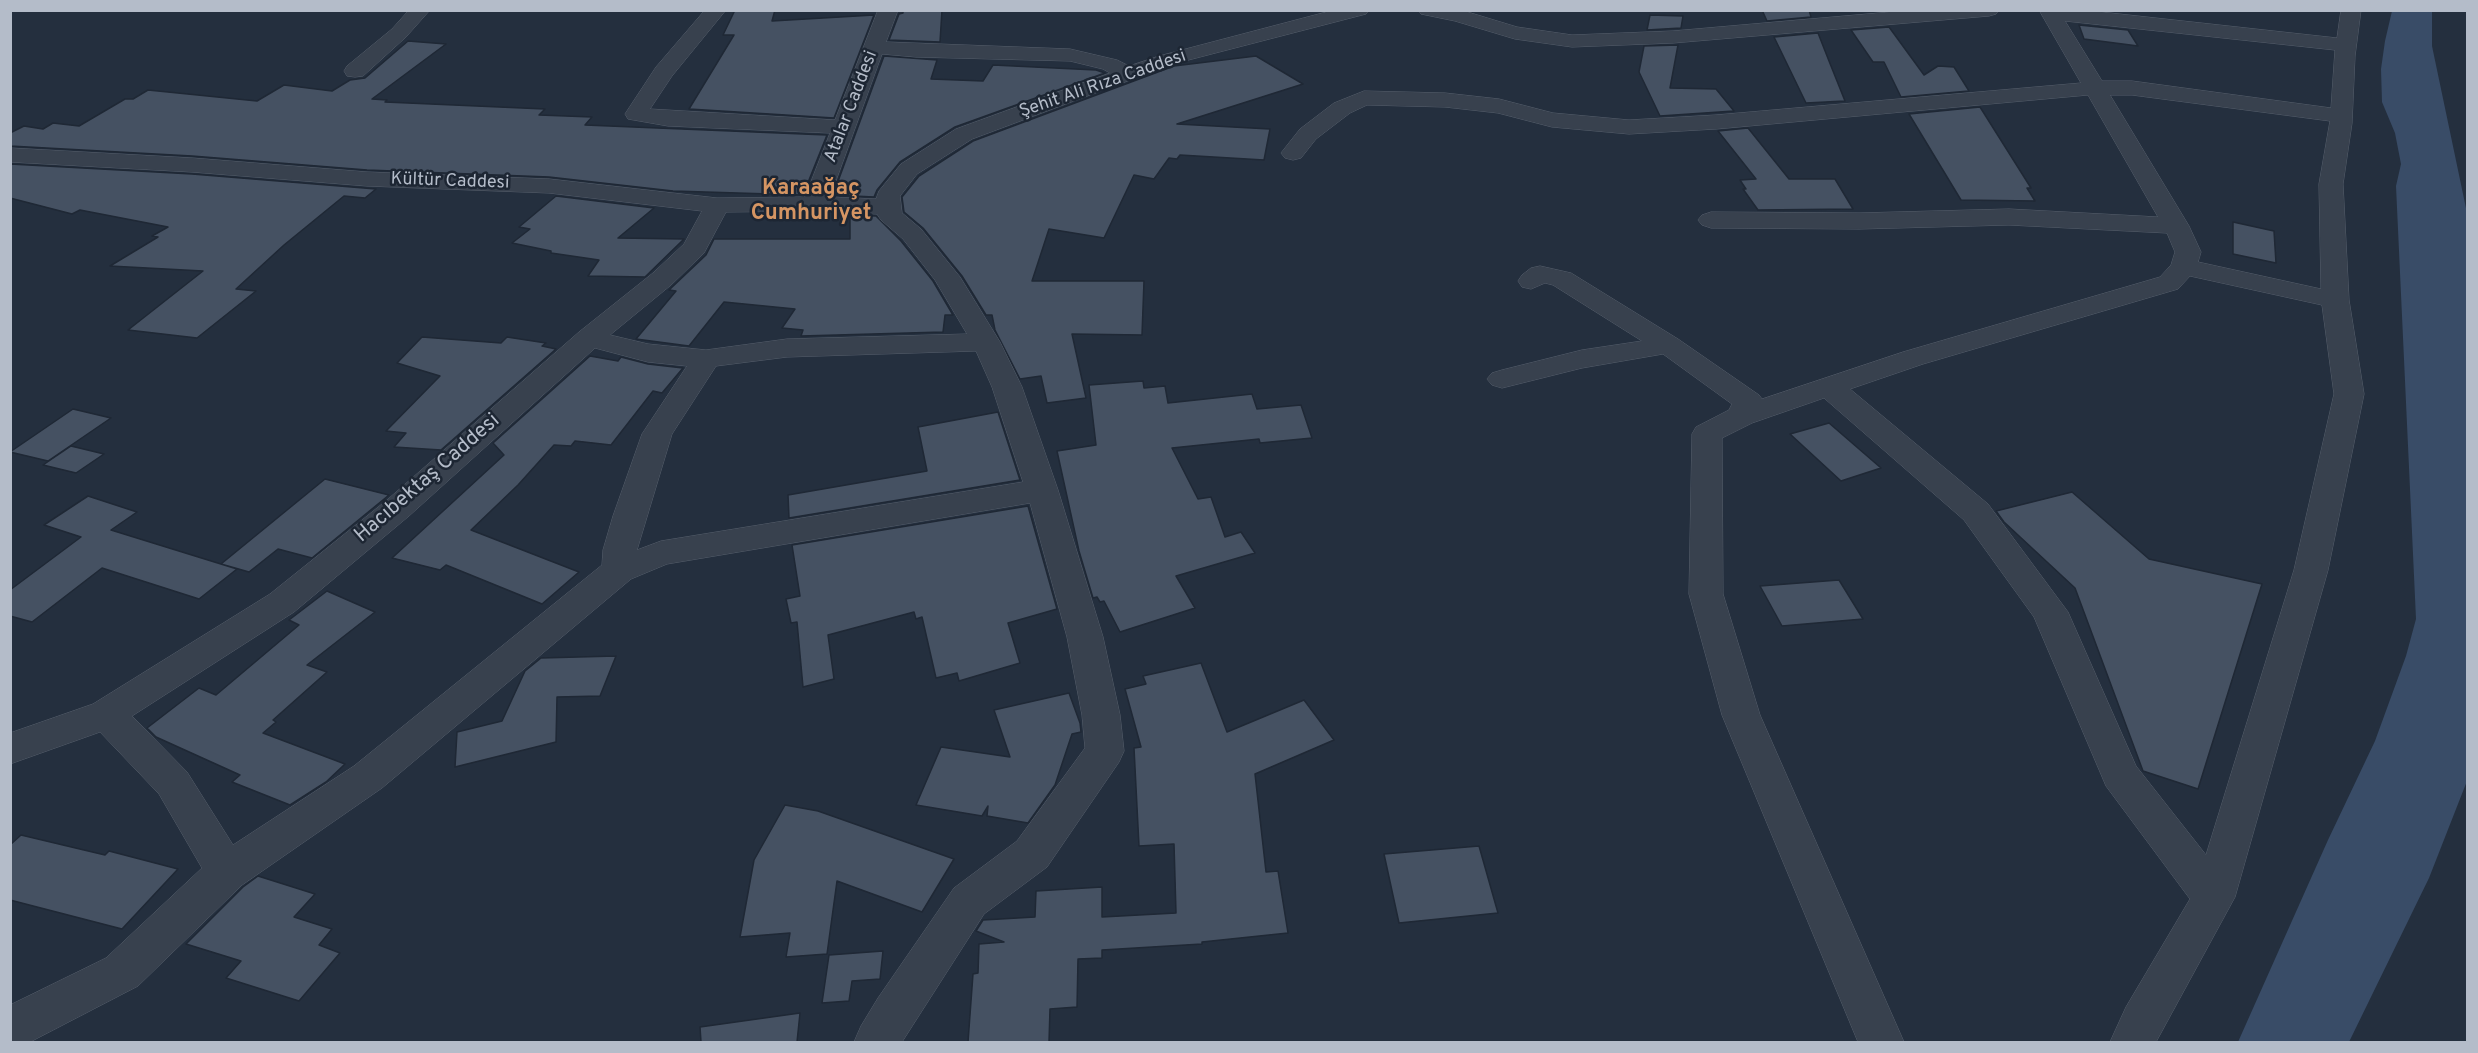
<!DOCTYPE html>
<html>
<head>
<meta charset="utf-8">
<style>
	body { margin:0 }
	#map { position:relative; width:2478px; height:1053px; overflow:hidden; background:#242f3e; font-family:Overpass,sans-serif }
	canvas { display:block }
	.frame { position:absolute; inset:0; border:12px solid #b4bcc9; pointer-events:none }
</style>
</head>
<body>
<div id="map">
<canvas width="2478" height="1053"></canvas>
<div class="frame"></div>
</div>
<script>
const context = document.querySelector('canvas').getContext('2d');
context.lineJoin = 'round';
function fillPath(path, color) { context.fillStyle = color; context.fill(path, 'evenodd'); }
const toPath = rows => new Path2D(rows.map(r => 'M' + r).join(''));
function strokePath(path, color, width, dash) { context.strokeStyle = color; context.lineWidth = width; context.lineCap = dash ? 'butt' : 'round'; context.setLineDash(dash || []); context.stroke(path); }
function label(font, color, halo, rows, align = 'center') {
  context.font = font + ' Overpass,sans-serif'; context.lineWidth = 5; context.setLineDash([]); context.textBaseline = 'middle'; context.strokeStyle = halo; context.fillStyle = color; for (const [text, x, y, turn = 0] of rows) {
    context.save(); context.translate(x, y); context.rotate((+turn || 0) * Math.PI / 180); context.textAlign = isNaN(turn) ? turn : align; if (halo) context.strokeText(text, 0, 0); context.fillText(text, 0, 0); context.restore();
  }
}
fillPath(toPath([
	[2392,11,2432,11,2432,46,2467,213,2467,781,2429,878,2349,1042,2238,1042,2328,840,2375,741,2406,656,2416,619,2396,186,2401,164,2395,133,2382,102,2381,69,2385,41]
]), '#394c67');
const building = toPath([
	[735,10,775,10,772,21,874,15,834,118,689,109,734,35,723,35,735,10],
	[903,10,942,10,940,42,889,40,899,14,903,13,903,10],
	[1762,10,1809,10,1811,17,1767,21,1762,10],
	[1650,15,1683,16,1681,28,1647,30,1650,15],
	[2079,25,2128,30,2138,46,2084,39,2079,25],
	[1889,27,1924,75,1938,66,1954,67,1969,91,1901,97,1884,62,1873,62,1851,30,1889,27],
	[1818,33,1829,61,1845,101,1806,103,1774,37,1818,33],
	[408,41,446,44,372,99,387,100,385,102,545,109,539,115,592,117,585,125,827,135,803,195,673,191,549,177,367,170,192,156,10,146,10,133,24,126,43,129,53,123,79,126,125,99,133,99,148,90,257,101,284,85,332,91,350,80,365,78,408,41],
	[1678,45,1670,88,1716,89,1734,111,1660,116,1639,72,1644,46,1678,45],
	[884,56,937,60,931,79,983,81,993,65,1096,70,1105,73,955,127,900,162,877,190,874,197,833,195,884,56],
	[1256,56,1303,84,1177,124,1270,129,1264,160,1180,155,1177,159,1169,158,1154,179,1134,175,1104,238,1049,229,1032,281,1144,281,1142,335,1072,334,1086,398,1047,403,1041,376,1020,379,995,330,992,315,986,315,962,276,923,228,904,212,902,197,919,176,973,141,1174,66,1256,56],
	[1980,107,2031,188,2027,188,2035,201,1961,200,1909,114,1980,107],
	[1748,128,1789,179,1835,179,1853,209,1758,210,1743,189,1746,189,1740,180,1756,179,1718,131,1748,128],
	[10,164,192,174,376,189,365,198,344,196,284,245,236,289,256,291,197,338,128,330,203,271,110,266,158,237,152,236,168,227,80,210,72,214,10,198,10,164],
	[556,196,654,208,618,238,684,239,645,277,588,276,599,260,551,253,551,251,512,243,530,229,519,227,556,196],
	[850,215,876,216,901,241,933,281,953,315,945,315,943,332,801,336,803,330,782,328,795,309,724,302,689,346,636,339,676,291,669,290,706,255,714,239,850,239,850,215],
	[2233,222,2274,231,2276,263,2233,254,2233,222],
	[422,337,501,343,507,337,546,343,542,346,556,349,441,450,394,447,406,433,386,431,440,376,397,363,422,337],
	[590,356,618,361,621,357,648,364,683,368,662,393,653,391,611,445,575,441,571,446,554,445,518,485,471,530,579,572,542,604,446,565,440,570,392,558,504,455,493,443,590,356],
	[1143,381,1144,388,1165,386,1168,403,1252,394,1257,409,1301,405,1312,438,1260,443,1259,439,1172,448,1198,499,1211,497,1225,537,1241,532,1255,553,1176,576,1195,608,1120,632,1104,601,1100,602,1097,597,1093,598,1079,551,1057,451,1096,445,1089,385,1143,381],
	[73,409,111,418,48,461,10,452,73,409],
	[998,412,1020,480,789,518,788,495,927,471,918,427,998,412],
	[1829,423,1881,468,1841,481,1790,434,1829,423],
	[71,446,104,454,76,473,43,465,71,446],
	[325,479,389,495,312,558,278,549,249,572,221,564,325,479],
	[2072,492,2149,559,2262,584,2198,789,2143,771,2075,588,2004,522,1996,511,2072,492],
	[88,496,137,512,111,530,237,569,199,599,102,568,32,622,10,616,10,590,81,537,44,525,88,496],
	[1028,506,1057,609,1008,623,1020,663,959,681,957,673,936,678,922,617,916,619,914,612,828,635,834,679,803,687,797,622,791,623,786,599,800,596,792,545,1028,506],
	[1839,580,1863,619,1782,626,1760,586,1839,580],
	[327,591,375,612,307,665,327,672,273,720,276,722,263,733,345,764,326,782,290,805,232,782,240,775,156,737,147,728,199,688,216,695,299,625,289,620,327,591],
	[616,656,600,696,557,697,556,742,455,767,457,732,502,721,525,671,541,658,616,656],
	[1201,663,1227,732,1304,700,1334,740,1255,774,1266,872,1278,871,1288,933,1202,942,1202,944,1102,950,1102,958,1078,959,1077,1007,1050,1009,1049,1042,968,1042,973,974,978,973,979,944,1004,942,976,931,983,920,1035,917,1036,891,1102,887,1102,917,1176,913,1174,844,1139,846,1134,748,1141,747,1125,689,1146,684,1143,676,1201,663],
	[1069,693,1080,723,1081,732,1072,734,1055,785,1028,823,987,816,988,806,982,816,916,805,941,747,1010,757,994,710,1069,693],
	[785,805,818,811,954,859,922,912,837,881,827,954,786,957,790,933,740,937,754,860,785,805],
	[21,835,105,855,109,851,178,869,122,929,10,900,10,845,21,835],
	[1479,846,1498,913,1399,923,1384,854,1479,846],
	[258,876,315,894,294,917,332,929,319,945,340,953,299,1001,226,978,241,961,186,944,243,887,258,876],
	[883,951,880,979,852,981,849,1001,822,1003,829,955,883,951],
	[800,1013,797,1042,701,1042,700,1027,800,1013]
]);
fillPath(building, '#455162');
strokePath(building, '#1f2835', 1.5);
const minor = toPath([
	[409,10,430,10,406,37,363,76,355,77,347,76,344,71,347,66,392,29,409,10],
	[705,10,726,10,672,76,650,109,835,120,878,10,898,10,886,42,1070,49,1117,60,1129,66,1159,56,1334,10,1369,10,1366,14,1173,64,972,139,917,174,900,196,902,213,921,229,960,277,1000,342,1022,387,1058,490,1103,637,1120,715,1124,751,1119,762,1047,867,984,914,902,1042,854,1042,861,1026,878,998,954,888,1017,841,1085,748,1082,715,1067,637,1030,503,667,564,631,579,382,788,242,885,138,986,30,1042,10,1042,10,1005,106,958,202,868,159,794,100,732,10,764,10,733,93,704,270,594,387,500,579,332,653,273,684,244,702,211,549,193,367,186,192,172,10,162,10,148,192,158,367,172,549,179,717,198,805,197,830,133,668,126,628,119,625,114,656,67,705,10],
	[882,54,916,57,1070,61,1103,69,1110,73,956,129,901,164,879,191,876,199,830,197,882,54],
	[815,211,877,214,881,220,903,239,935,280,967,334,787,339,706,350,648,344,610,335,671,285,704,253,726,212,815,211],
	[595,348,648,362,687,366,642,434,613,516,603,550,602,565,354,766,233,845,187,772,132,716,294,612,409,516,595,348],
	[976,351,992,387,1023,482,661,541,637,550,672,434,716,366,787,357,976,351],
	[1418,10,1461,10,1517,27,1572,35,1673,31,1913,10,1999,10,1996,14,1989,16,1673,43,1572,47,1515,39,1455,21,1421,14,1418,10],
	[2039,10,2083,10,2337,38,2341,10,2361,10,2355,56,2352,123,2343,184,2349,300,2364,394,2328,570,2235,897,2156,1042,2110,1042,2126,1007,2190,899,2106,786,2034,617,1964,520,1824,398,1752,423,1722,438,1723,594,1760,715,1904,1042,1858,1042,1722,715,1689,594,1692,434,1696,427,1729,410,1732,404,1663,354,1582,368,1502,388,1492,385,1487,379,1492,373,1502,370,1582,350,1642,341,1553,285,1545,283,1531,289,1522,287,1518,281,1522,275,1531,268,1540,266,1571,273,1678,339,1759,395,1762,399,1903,352,2160,277,2171,265,2175,252,2167,233,2009,225,1859,229,1711,228,1702,225,1698,220,1702,215,1711,212,1859,213,2009,209,2158,217,2088,95,1716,129,1629,134,1552,127,1498,113,1445,107,1367,105,1350,113,1316,139,1301,158,1293,160,1285,158,1281,153,1300,129,1334,103,1364,91,1445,93,1499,99,1553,113,1629,120,1716,115,2081,83,2039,10],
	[2065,21,2335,50,2331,108,2132,81,2102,81,2065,21],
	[2110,95,2132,95,2330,121,2319,184,2321,289,2198,262,2201,252,2189,226,2110,95],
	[2190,276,2322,305,2334,394,2294,570,2206,855,2136,766,2068,612,1988,504,1850,389,1923,364,2178,289,2190,276]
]);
strokePath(minor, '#565f6c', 1);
fillPath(minor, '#38414e');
label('18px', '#b4bcc9', '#1d2633', [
	["Şehit Ali Rıza Caddesi",1103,85,-19],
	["Atalar Caddesi",852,107,-69],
	["Kültür Caddesi",450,182,2]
]);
label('21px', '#b4bcc9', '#1d2633', [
	["Hacıbektaş Caddesi",428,479,-41]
]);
label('bold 22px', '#d59563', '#1d2633', [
	["Karaağaç",811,190],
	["Cumhuriyet",811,215]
]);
</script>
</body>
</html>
